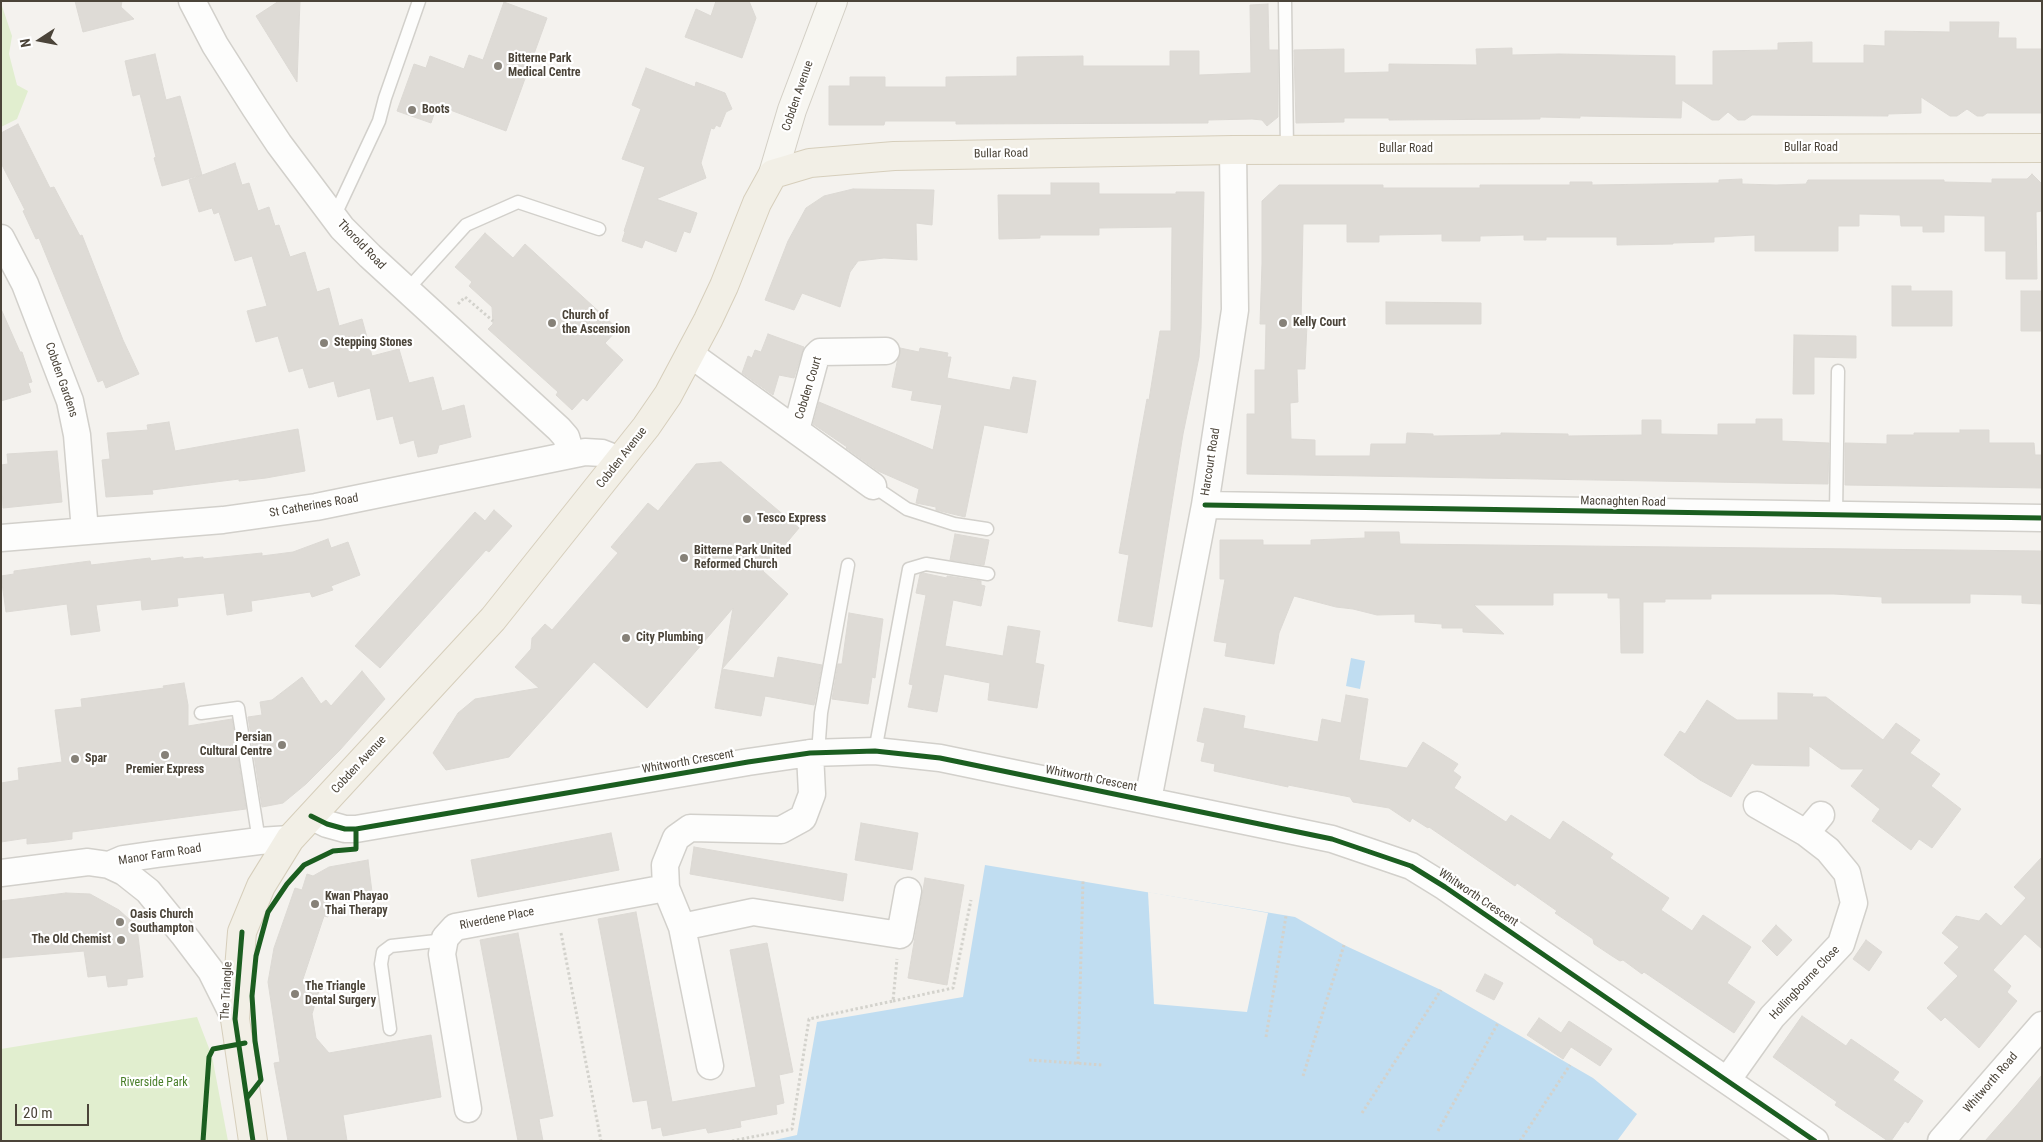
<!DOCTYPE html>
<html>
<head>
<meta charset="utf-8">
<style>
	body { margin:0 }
	#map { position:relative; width:2043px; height:1142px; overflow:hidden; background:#f4f2ee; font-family:"Roboto Condensed",sans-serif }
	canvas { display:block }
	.frame { position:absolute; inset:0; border:2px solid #4b4439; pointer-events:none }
	.north { position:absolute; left:15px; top:15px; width:50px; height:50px; -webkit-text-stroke:4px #fff; paint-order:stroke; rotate:259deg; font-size:14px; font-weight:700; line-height:20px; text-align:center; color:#4b4439 }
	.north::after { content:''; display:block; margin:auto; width:18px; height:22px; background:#4b4439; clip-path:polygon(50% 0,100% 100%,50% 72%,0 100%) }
	.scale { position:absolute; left:15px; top:1104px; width:74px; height:22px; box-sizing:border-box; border:2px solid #4b4439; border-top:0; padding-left:6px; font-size:15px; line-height:18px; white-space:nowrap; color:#4b4439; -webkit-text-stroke:4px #fff; paint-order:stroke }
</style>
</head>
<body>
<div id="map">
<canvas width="2043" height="1142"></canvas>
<div class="frame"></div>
<div class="north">N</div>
<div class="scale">20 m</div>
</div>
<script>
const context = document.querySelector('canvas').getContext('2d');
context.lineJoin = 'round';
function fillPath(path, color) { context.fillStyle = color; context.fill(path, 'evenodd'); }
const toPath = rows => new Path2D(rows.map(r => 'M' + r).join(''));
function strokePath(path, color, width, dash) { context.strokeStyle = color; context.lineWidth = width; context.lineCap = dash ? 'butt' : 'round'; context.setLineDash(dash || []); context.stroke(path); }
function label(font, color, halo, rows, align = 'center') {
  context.font = font + ' "Roboto Condensed",sans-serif'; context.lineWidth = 4.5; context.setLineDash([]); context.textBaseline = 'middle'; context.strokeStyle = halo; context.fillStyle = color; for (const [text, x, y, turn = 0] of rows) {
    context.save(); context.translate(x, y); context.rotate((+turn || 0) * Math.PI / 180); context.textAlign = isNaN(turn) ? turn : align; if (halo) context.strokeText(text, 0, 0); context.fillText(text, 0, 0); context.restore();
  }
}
fillPath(toPath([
	[1,3,12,36,9,54,17,85,28,91,17,119,1,127],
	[197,1017,212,1056,228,1141,1,1141,1,1049]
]), '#e1eecf');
fillPath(toPath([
	[1351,658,1365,661,1360,689,1346,686],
	[985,865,1295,917,1344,945,1441,990,1593,1078,1637,1114,1617,1141,770,1141,797,1135,817,1022,963,997]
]), '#c0ddf1');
fillPath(toPath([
	[1148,892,1268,913,1247,1012,1154,1004]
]), '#f4f2ee');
const building = toPath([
	[75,1,122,1,121,7,134,19,83,32,75,1],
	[279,1,300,1,297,82,256,16,279,1],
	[716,1,749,1,756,18,742,58,685,37,696,9,711,16,716,1],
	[504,2,547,18,506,131,437,105,431,123,397,111,414,64,426,68,430,56,464,69,469,55,483,60,504,2],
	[1268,4,1269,50,1278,50,1278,117,1267,126,1262,120,1252,119,1208,120,1208,123,956,124,956,121,885,121,884,125,829,125,829,86,850,86,850,77,885,77,885,87,946,87,946,77,1017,76,1017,57,1083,56,1083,66,1170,66,1170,51,1199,51,1199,75,1251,73,1250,5,1268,4],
	[1950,22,1999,22,1998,38,2016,38,2016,49,2042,49,2042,113,1987,113,1983,116,1977,116,1967,109,1957,116,1950,116,1921,97,1921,113,1888,114,1888,116,1752,115,1745,120,1738,120,1728,112,1719,120,1712,120,1682,100,1681,118,1580,116,1580,118,1540,117,1540,119,1389,120,1389,118,1344,118,1344,122,1296,123,1294,50,1344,49,1344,73,1389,72,1389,64,1477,65,1476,49,1512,48,1512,55,1559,54,1675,56,1675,85,1713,85,1713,51,1778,50,1778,43,1812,42,1812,63,1864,63,1864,45,1885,46,1885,31,1950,32,1950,22],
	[155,54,166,100,180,96,202,175,162,186,154,158,156,157,140,94,133,96,125,61,155,54],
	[646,68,695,87,696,82,725,93,732,109,726,112,720,127,716,125,714,129,711,128,701,163,706,178,656,199,697,213,690,233,684,231,676,252,645,240,642,248,622,241,625,232,624,231,645,167,622,159,641,109,632,105,646,68],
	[18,124,50,188,54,187,80,236,82,235,123,340,139,374,106,388,103,380,98,382,39,238,36,239,23,211,25,210,1,163,1,133,18,124],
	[235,163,242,185,249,183,258,211,269,207,275,226,279,225,290,257,305,252,317,292,329,288,339,326,362,319,372,356,399,349,409,383,433,377,442,411,464,405,471,437,439,445,437,453,418,457,414,440,400,444,393,416,377,420,370,388,338,397,334,381,309,388,303,368,289,372,278,336,256,342,247,311,267,306,252,256,235,261,219,212,214,214,212,208,199,212,189,180,235,163],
	[2032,174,2042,184,2042,211,2036,212,2037,279,2006,279,2006,251,1985,251,1985,216,1944,215,1944,232,1923,232,1923,226,1901,226,1900,215,1859,214,1859,226,1838,226,1838,251,1755,251,1755,235,1714,237,1714,242,1673,243,1673,244,1617,245,1617,237,1546,237,1546,240,1524,240,1524,235,1480,236,1480,241,1442,241,1442,234,1379,235,1379,242,1347,242,1347,224,1303,224,1301,323,1307,324,1305,369,1297,369,1298,402,1290,403,1291,439,1315,440,1315,456,1370,456,1371,444,1406,444,1407,433,1433,434,1433,436,1501,435,1501,433,1568,434,1568,436,1642,435,1642,420,1661,420,1661,434,1718,435,1718,424,1756,424,1756,419,1782,419,1782,441,1829,443,1828,484,1247,474,1247,414,1255,414,1255,370,1265,370,1266,324,1260,324,1262,263,1262,201,1279,185,1383,185,1383,188,1480,188,1480,185,1570,185,1570,182,1592,182,1592,185,1719,183,1719,180,1742,179,1742,184,1776,185,1806,184,1808,180,1944,180,1944,182,1992,183,1992,179,2027,179,2032,174],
	[1051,183,1099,183,1099,194,1176,194,1176,192,1204,192,1201,329,1199,357,1183,434,1152,627,1118,621,1129,555,1119,553,1147,399,1149,400,1160,331,1171,331,1172,227,1099,228,1099,235,1040,235,1040,238,999,239,998,195,1051,195,1051,183],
	[853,189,934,190,932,225,916,223,917,260,884,258,858,261,850,272,840,307,802,293,794,310,765,300,788,241,806,208,824,196,853,189],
	[485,233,513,258,525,244,618,329,605,343,623,360,587,401,583,398,572,410,556,395,558,392,488,329,493,324,492,307,469,286,472,282,455,267,485,233],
	[1892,286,1911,286,1911,291,1952,291,1952,326,1892,326,1892,286],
	[2021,291,2042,291,2042,331,2021,331,2021,291],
	[1386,302,1481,303,1481,324,1386,324,1386,302],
	[1,309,20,352,22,352,32,382,28,383,31,392,1,401,1,309],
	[768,334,804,347,794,378,779,375,773,395,742,373,748,356,752,358,755,350,761,352,768,334],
	[1794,335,1856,336,1856,358,1814,357,1814,394,1793,394,1794,335],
	[900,348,919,352,920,348,948,353,947,357,951,357,947,378,1010,390,1013,377,1036,381,1027,433,984,425,965,517,936,510,936,507,916,503,919,489,878,471,846,448,847,447,813,424,819,402,933,450,942,405,911,400,913,391,892,387,900,348],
	[169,422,175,451,298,429,305,471,266,478,239,481,239,479,152,490,153,494,106,497,102,460,110,459,107,433,148,430,147,425,169,422],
	[1960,430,1989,430,1989,443,2034,443,2035,455,2042,455,2042,488,1845,485,1845,443,1887,444,1887,435,1914,435,1914,433,1960,433,1960,430],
	[57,451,62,502,3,508,1,465,8,464,7,454,57,451],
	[721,462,799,528,763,571,788,594,722,669,774,678,778,657,822,665,814,705,765,696,761,716,715,708,733,608,647,708,594,662,509,757,446,770,433,753,458,713,475,699,539,688,515,667,531,649,532,638,545,624,552,630,618,553,611,547,648,503,658,511,696,464,721,462],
	[494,510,512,526,489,552,486,550,380,668,355,646,475,512,485,521,494,510],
	[1365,532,1399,532,1400,544,2042,551,2042,604,2022,603,2022,595,1970,594,1970,603,1882,603,1882,597,1834,594,1711,594,1711,599,1665,599,1665,602,1643,602,1643,653,1621,653,1620,598,1608,598,1608,593,1553,593,1553,605,1474,605,1504,634,1463,632,1463,628,1442,628,1442,624,1415,622,1415,614,1377,615,1353,609,1336,607,1294,596,1279,633,1274,664,1225,656,1227,643,1214,641,1225,579,1220,579,1220,540,1263,540,1263,545,1311,545,1311,540,1365,538,1365,532],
	[955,534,989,540,984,565,950,560,955,534],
	[328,539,331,548,348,542,360,575,331,586,333,590,312,597,310,592,251,601,252,611,227,615,224,593,177,598,178,606,142,610,141,600,96,605,100,631,71,635,67,604,6,612,1,576,14,574,14,571,90,561,91,565,150,558,151,561,183,557,183,559,203,557,203,559,262,553,262,556,293,552,328,539],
	[923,573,947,578,947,576,981,581,981,585,985,586,981,606,953,600,945,646,1003,656,1008,626,1040,631,1035,663,1044,665,1037,708,988,700,990,683,944,674,937,712,908,707,913,685,909,684,926,595,916,593,920,574,923,573],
	[849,613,883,619,875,678,872,677,868,704,832,699,838,664,842,664,849,613],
	[362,671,385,699,340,750,306,784,283,803,262,807,248,717,262,715,260,702,272,700,302,677,321,704,326,700,331,706,362,671],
	[184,683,188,705,188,726,232,719,246,809,72,832,72,839,49,842,27,844,27,838,1,842,1,783,19,780,18,768,62,762,55,710,82,707,81,699,164,688,163,686,184,683],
	[1778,693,1813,694,1812,697,1826,697,1883,740,1896,723,1920,740,1910,753,1940,774,1931,786,1961,809,1932,848,1919,839,1911,850,1872,821,1880,809,1851,786,1864,769,1841,769,1809,746,1809,766,1755,765,1752,763,1731,797,1700,780,1664,755,1680,731,1685,734,1707,700,1737,720,1778,720,1778,693],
	[1346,695,1368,699,1359,760,1407,768,1423,742,1458,764,1453,771,1461,777,1454,788,1506,822,1511,815,1550,840,1563,821,1613,854,1610,858,1669,898,1661,910,1692,931,1703,915,1751,947,1727,983,1755,1002,1734,1033,1644,972,1642,974,1623,960,1620,961,1612,956,1594,944,1593,939,1555,913,1557,911,1517,883,1515,886,1429,827,1428,828,1412,818,1410,822,1389,808,1353,802,1350,797,1288,785,1288,787,1214,771,1215,764,1201,761,1205,743,1197,741,1204,708,1245,716,1243,728,1318,742,1322,719,1341,723,1346,695],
	[861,823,918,833,912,870,855,860,861,823],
	[611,833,619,870,478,897,471,860,611,833],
	[694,847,847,874,843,901,690,874,694,847],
	[2042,857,2042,949,2025,934,1993,970,2011,986,2007,992,2017,1001,1979,1048,1945,1017,1941,1021,1927,1008,1958,976,1944,963,1959,947,1942,933,1956,916,1979,921,1986,913,2001,926,2026,898,2014,887,2042,857],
	[368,860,372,892,334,899,328,917,324,916,302,982,320,988,312,1014,316,1038,329,1053,431,1035,441,1097,343,1115,347,1141,288,1141,274,1063,280,1062,268,982,274,948,295,888,302,890,307,874,313,876,329,867,368,860],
	[925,878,964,885,947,985,908,978,925,878],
	[66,893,90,894,119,910,131,921,137,928,143,977,127,979,127,985,108,987,106,975,88,977,84,951,1,958,1,901,66,893],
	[636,912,672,1102,756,1087,730,950,767,943,793,1072,779,1075,784,1103,776,1105,777,1114,740,1121,741,1127,708,1133,706,1128,663,1136,661,1127,652,1129,647,1100,633,1102,598,919,636,912],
	[1776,925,1792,940,1777,956,1762,941,1776,925],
	[518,933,553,1116,539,1119,543,1141,518,1141,480,940,518,933],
	[1866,940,1882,952,1869,971,1853,959,1866,940],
	[1485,974,1503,983,1494,1000,1476,991,1485,974],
	[1802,1016,1846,1046,1851,1039,1899,1072,1893,1080,1923,1101,1908,1123,1905,1121,1891,1141,1888,1141,1835,1105,1837,1102,1773,1057,1802,1016],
	[1539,1018,1561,1033,1569,1021,1612,1049,1600,1066,1571,1047,1563,1059,1527,1035,1539,1018],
	[2042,1075,2042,1141,1985,1141,2016,1106,2042,1075]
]);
fillPath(building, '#dedbd6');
strokePath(building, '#dcd9d4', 1);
const lane = toPath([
	[1285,1,1287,150],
	[334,217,379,121,385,98,419,1],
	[407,290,466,225,518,202,599,229],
	[873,486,907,509,954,524,987,529],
	[1836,515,1838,371],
	[201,713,238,708,259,841],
	[875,751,909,569,926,564,988,574],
	[818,753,821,713,848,565],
	[390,1029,381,964,383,952,391,946,445,940]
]);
const street = toPath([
	[192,1,215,45,255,108,279,144,342,228,370,256,559,429,566,437,571,454],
	[1,238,25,284,70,401,77,435,85,531],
	[690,354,873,486],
	[796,430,816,356,820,352,886,351],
	[1205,505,2042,518],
	[1,538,223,520,316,507,585,452,602,453,620,460],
	[1148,800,1205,505,1235,310,1233,150],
	[311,816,327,824,345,829,356,829,748,762,810,753,875,751,940,758,1332,839,1411,866,1445,887,1815,1141],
	[1806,833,1821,815],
	[109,865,124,872,148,891,183,934,211,971,235,1019],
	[1,873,88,862,109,865,123,859,157,854,259,841,290,839],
	[682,927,753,912,900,935,908,891],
	[710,1066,682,927,666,888,665,865,676,838,690,828,781,830,803,818,812,794,810,753],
	[1728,1079,1772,1017,1841,944,1854,903,1847,873,1828,850,1806,833,1757,805],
	[468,1109,442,954,445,938,455,927,666,888],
	[1941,1141,2042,1025]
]);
const secondary = toPath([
	[773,174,792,110,833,1]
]);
const primary = toPath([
	[253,1141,235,1019,242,932,261,886,290,839,493,619,646,427,668,395,708,320,724,286,757,203,773,174,810,163,894,156,1233,150,2042,148]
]);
strokePath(lane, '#d2d0cb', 15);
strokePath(street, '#d2d0cb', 29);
strokePath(secondary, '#d3cfc5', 30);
strokePath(primary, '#d6cebb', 30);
strokePath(toPath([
	[458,304,465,297,493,321],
	[561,933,601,1141],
	[893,1001,953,988,971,900],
	[1266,1037,1286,916],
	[1029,1060,1103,1065],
	[1078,1064,1083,881],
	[1303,1076,1344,945],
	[1362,1113,1441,990],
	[1438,1131,1498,1023],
	[732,1141,792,1129,809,1019,893,1001,897,959],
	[1520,1141,1570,1065]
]), '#d3d2cc', 3, [2.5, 2.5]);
strokePath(lane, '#fdfdfc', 12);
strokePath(street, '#fdfdfc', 26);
strokePath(secondary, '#f7f6f1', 28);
strokePath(primary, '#f2efe6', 28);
strokePath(toPath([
	[1205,505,2042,518],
	[311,816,327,824,345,829,356,829,748,762,810,753,875,751,940,758,1332,839,1411,866,1445,887,1815,1141],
	[242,932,235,1019,253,1141],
	[247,1098,261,1080,255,1041,252,996,256,956,268,912,287,884,304,865,333,851,356,849,356,829],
	[203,1141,209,1057,213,1049,245,1043]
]), '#1b5e20', 5);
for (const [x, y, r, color] of [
	[498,66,5,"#868178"],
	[412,110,5,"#868178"],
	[552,323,5,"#868178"],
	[1283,323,5,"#868178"],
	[324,343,5,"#868178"],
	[747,519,5,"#868178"],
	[684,558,5,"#868178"],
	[626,638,5,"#868178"],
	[282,745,5,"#868178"],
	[165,755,5,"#868178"],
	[75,759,5,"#868178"],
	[315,904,5,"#868178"],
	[120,922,5,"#868178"],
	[121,940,5,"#868178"],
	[295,994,5,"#868178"]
]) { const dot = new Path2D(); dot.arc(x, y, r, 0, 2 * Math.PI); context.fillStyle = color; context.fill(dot); strokePath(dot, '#fff', 2); }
label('bold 12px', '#4b4439', '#fff', [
	["Bitterne Park",508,59],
	["Medical Centre",508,73],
	["Boots",422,110],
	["Church of",562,316],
	["the Ascension",562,330],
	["Kelly Court",1293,323],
	["Stepping Stones",334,343],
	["Tesco Express",757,519],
	["Bitterne Park United",694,551],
	["Reformed Church",694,565],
	["City Plumbing",636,638],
	["Persian",272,738,"right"],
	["Cultural Centre",272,752,"right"],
	["Spar",85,759],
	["Premier Express",165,770,"center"],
	["Kwan Phayao",325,897],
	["Thai Therapy",325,911],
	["Oasis Church",130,915],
	["Southampton",130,929],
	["The Old Chemist",111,940,"right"],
	["The Triangle",305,987],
	["Dental Surgery",305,1001]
], 'left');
label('12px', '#4b4439', '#fff', [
	["Cobden Avenue",798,96,-71],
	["Bullar Road",1811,148],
	["Bullar Road",1406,149],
	["Bullar Road",1001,154,-1],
	["Thorold Road",361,245,46],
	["Cobden Gardens",61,380,71],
	["Cobden Court",809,388,-73],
	["Cobden Avenue",622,458,-52],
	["Harcourt Road",1211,462,-81],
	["Macnaghten Road",1623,502,1],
	["St Catherines Road",314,506,-10],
	["Whitworth Crescent",688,762,-10],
	["Cobden Avenue",359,765,-47],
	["Whitworth Crescent",1091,779,11],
	["Manor Farm Road",160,855,-9],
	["Whitworth Crescent",1478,898,34],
	["Riverdene Place",497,919,-11],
	["Hollingbourne Close",1805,983,-47],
	["The Triangle",227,991,-87],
	["Whitworth Road",1991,1083,-49]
]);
label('12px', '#4a7f2a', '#fff', [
	["Riverside Park",154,1083]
]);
</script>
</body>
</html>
